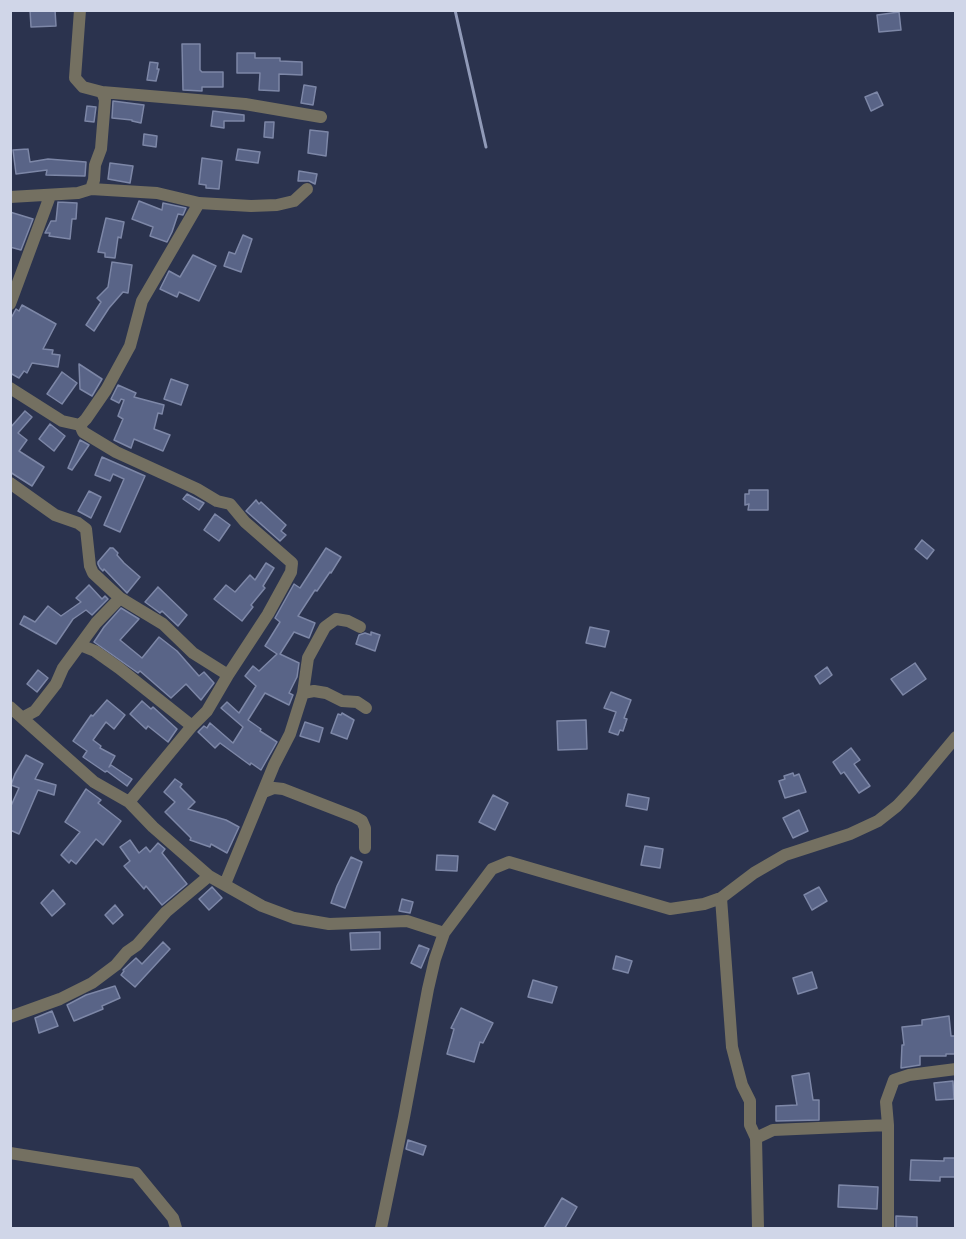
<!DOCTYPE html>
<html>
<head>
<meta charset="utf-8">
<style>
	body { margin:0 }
	#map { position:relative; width:966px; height:1239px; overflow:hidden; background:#2b334e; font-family:"Exo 2",sans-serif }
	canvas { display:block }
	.frame { position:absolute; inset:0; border:12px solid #d0d6e8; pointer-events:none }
</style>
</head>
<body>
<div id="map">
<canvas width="966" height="1239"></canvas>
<div class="frame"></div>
</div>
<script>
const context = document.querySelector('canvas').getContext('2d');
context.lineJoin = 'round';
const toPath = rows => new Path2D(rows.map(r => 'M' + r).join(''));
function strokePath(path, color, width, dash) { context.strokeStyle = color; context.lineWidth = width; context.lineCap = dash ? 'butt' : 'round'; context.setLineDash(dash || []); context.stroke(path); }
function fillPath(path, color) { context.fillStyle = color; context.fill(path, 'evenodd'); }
strokePath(toPath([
	[455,10,486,147]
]), '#909ab8', 3);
const building = toPath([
	[30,10,55,10,56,26,31,27,30,10],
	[899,12,901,30,879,32,877,15,899,12],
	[182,44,200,44,200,70,202,72,223,72,223,87,202,87,202,91,183,90,182,44],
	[237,53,255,53,255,58,280,58,280,61,302,62,302,75,279,74,279,91,259,90,260,73,237,73,237,53],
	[150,62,158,63,157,69,159,69,156,81,147,80,150,62],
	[304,85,316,87,313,105,301,103,304,85],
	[877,92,883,105,871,111,865,97,877,92],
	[113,101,144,105,141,123,132,121,132,120,112,118,113,101],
	[87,106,96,107,94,122,85,121,87,106],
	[213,111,244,115,244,121,224,121,224,128,211,126,213,111],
	[265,122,274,122,273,138,264,137,265,122],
	[310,130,328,132,326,156,308,153,310,130],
	[144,134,157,136,156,147,143,145,144,134],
	[28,149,30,162,48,159,86,162,85,176,46,175,47,170,16,174,13,150,28,149],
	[238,149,260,152,258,163,236,160,238,149],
	[202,158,222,161,219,189,206,188,206,185,199,184,202,158],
	[110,163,133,166,130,183,108,179,110,163],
	[299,171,317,174,315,184,309,181,298,181,299,171],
	[139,201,162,210,163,203,186,208,183,215,178,214,172,232,167,242,150,236,153,227,132,219,139,201],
	[58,202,77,203,76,219,72,219,70,239,49,236,50,233,45,233,51,221,56,221,58,202],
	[10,212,33,219,21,250,10,247,10,212],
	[106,218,124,222,121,238,118,237,115,258,105,257,105,253,98,252,106,218],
	[243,235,252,239,241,272,224,266,229,252,235,254,243,235],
	[193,255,216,266,199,301,179,292,177,297,160,289,169,271,180,277,193,255],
	[112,262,132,265,128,293,123,292,109,308,94,331,86,325,101,302,97,298,108,287,112,262],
	[22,305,56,324,43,349,53,350,52,354,60,355,58,367,32,363,27,373,24,371,19,378,10,373,10,320,16,309,19,311,22,305],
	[79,364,102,379,92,396,80,389,79,364],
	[62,372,77,383,62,404,47,394,62,372],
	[171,379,188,385,181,405,164,399,171,379],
	[118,385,136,393,134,397,164,405,162,414,158,413,154,429,170,435,163,451,134,439,131,448,114,440,123,419,118,416,124,400,121,399,119,403,111,399,118,385],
	[25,411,32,417,18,433,27,440,19,451,44,467,32,486,10,472,10,428,25,411],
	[50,424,65,436,54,451,39,439,50,424],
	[80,440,89,445,72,470,68,468,80,440],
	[102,457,145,476,120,532,104,525,124,479,113,474,110,481,95,475,102,457],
	[749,490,768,490,768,510,748,510,749,504,745,505,745,494,749,494,749,490],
	[89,491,101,497,91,518,78,511,89,491],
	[187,494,204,503,199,510,183,499,187,494],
	[256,500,259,504,261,502,286,525,281,531,286,535,280,541,246,511,256,500],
	[215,514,230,525,219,541,204,530,215,514],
	[922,540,934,550,927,559,915,549,922,540],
	[110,548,113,548,118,553,117,555,124,563,140,577,127,593,104,569,103,571,100,568,98,564,98,562,110,548],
	[326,548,341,557,331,573,330,572,317,591,315,590,298,616,315,623,309,638,294,632,280,654,299,663,297,677,289,693,293,695,289,705,265,693,248,720,261,729,260,731,277,742,261,770,251,763,250,765,220,743,215,748,198,732,204,726,207,728,210,723,233,743,243,727,221,708,227,702,239,713,256,686,245,676,253,666,259,671,277,654,265,646,280,622,275,618,294,584,300,588,326,548],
	[266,563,274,568,263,586,265,588,251,605,253,607,242,621,214,599,226,585,235,592,250,575,255,580,266,563],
	[89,585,102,599,105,596,108,599,92,615,86,610,73,619,56,644,20,624,24,616,35,622,48,606,61,616,81,602,76,598,89,585],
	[158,587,187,615,178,626,162,611,160,613,145,602,158,587],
	[121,608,139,619,120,640,142,658,159,637,177,651,199,676,204,672,214,683,201,700,186,684,171,698,140,671,138,673,94,642,104,627,121,608],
	[590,627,609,631,605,647,586,643,590,627],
	[371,632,380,635,375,651,356,644,359,635,365,633,371,635,371,632],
	[915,663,926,679,903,695,891,679,915,663],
	[827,667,832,675,820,684,815,676,827,667],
	[38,670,48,678,37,692,27,684,38,670],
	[611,692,631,700,624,718,627,719,623,731,620,730,618,735,609,732,616,712,604,708,611,692],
	[107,700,125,715,114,729,106,722,93,740,101,746,100,748,115,756,109,767,111,765,132,779,127,786,107,771,105,772,83,757,87,751,73,741,91,715,93,716,107,700],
	[142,701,151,709,153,707,177,729,168,742,148,726,146,729,130,714,142,701],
	[342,713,354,720,347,739,331,733,338,714,341,715,342,713],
	[586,720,587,749,558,750,557,721,586,720],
	[305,722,323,728,319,742,300,736,305,722],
	[851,748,860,760,854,764,870,786,859,793,844,772,841,774,833,762,851,748],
	[26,755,43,764,35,779,56,785,54,795,38,790,19,834,10,830,10,808,19,788,11,785,15,774,26,755],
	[793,773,794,776,799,774,806,792,785,798,779,781,785,779,784,776,793,773],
	[175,779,182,784,180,787,195,802,188,809,226,820,239,827,227,853,211,844,210,847,190,840,191,838,165,812,175,802,164,792,175,779],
	[86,789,101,800,98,803,121,821,103,845,96,839,76,864,71,860,69,863,61,855,80,832,65,822,86,789],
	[628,794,649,798,647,810,626,806,628,794],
	[493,795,508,803,495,830,479,822,493,795],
	[799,810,808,831,793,838,783,818,799,810],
	[130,840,139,853,146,847,150,852,158,843,165,849,162,853,187,884,162,905,146,886,144,889,124,866,130,861,120,847,130,840],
	[645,846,663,849,660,868,641,865,645,846],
	[437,855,458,856,457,871,436,870,437,855],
	[351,857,362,862,345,908,331,903,337,886,351,857],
	[212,887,222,898,209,910,199,899,212,887],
	[819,887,827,901,812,910,804,895,819,887],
	[53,890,65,904,52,916,41,903,53,890],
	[402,899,413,902,410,913,399,911,402,899],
	[115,905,123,915,113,924,105,915,115,905],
	[380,932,380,949,351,950,350,933,380,932],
	[163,942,170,949,135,987,121,975,124,971,123,970,136,958,142,964,163,942],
	[419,945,429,949,421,968,411,963,419,945],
	[616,956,632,961,628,973,613,969,616,956],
	[812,972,817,988,798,994,793,978,812,972],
	[533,980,557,987,552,1003,528,997,533,980],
	[115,986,120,998,102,1006,103,1009,74,1021,67,1005,86,995,115,986],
	[461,1008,493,1023,483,1043,480,1042,474,1062,447,1054,454,1029,451,1028,461,1008],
	[52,1011,58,1026,39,1033,35,1018,52,1011],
	[949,1016,951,1036,956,1036,956,1054,946,1054,946,1056,920,1056,920,1065,901,1068,902,1045,904,1045,902,1027,922,1025,922,1020,949,1016],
	[809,1073,813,1100,819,1100,819,1120,776,1121,776,1106,797,1105,792,1076,809,1073],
	[953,1081,954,1099,936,1100,934,1083,953,1081],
	[408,1140,426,1146,423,1155,406,1149,408,1140],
	[944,1158,956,1158,956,1177,940,1177,940,1181,910,1180,911,1160,944,1161,944,1158],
	[839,1185,878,1187,877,1209,838,1207,839,1185],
	[562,1198,577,1207,565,1228,544,1228,562,1198],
	[896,1216,917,1217,917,1228,896,1228,896,1216]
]);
fillPath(building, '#596487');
strokePath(building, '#7d87a7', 1.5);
strokePath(toPath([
	[102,92,245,104,321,117],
	[91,189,157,193,199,203,251,206,277,205,294,201,307,189],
	[10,197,78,193,91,189,94,180,95,165,101,149,105,100,102,92,83,87,75,78,80,10],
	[10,304,50,196],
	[10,388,62,421,80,425,86,419,106,390,130,346,142,301,199,203],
	[80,425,83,432,116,452,197,489,217,501,230,504,245,522,292,563,291,572,268,614,228,675,207,711,192,726,129,802],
	[10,483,55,515,78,523,86,529,90,566,93,573,120,598,163,624,193,653,228,675],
	[80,645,95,651,119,668,192,726],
	[303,693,314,691,326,693,342,701,357,702,366,708],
	[10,707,94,782,129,802,153,827,209,876,262,906,294,918,329,924,407,921,444,933,435,959,428,989,404,1117,381,1228],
	[22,718,35,711,56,684,63,668,96,623,120,598],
	[264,792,274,788,283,789,355,817,362,821,365,828,365,848],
	[225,884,274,765,290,734,303,693,308,658,325,627,336,619,348,621,360,627],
	[721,898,732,1047,742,1085,750,1101,750,1125,756,1138,758,1228],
	[444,933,492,869,509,862,670,909,704,904,721,898,754,873,785,855,850,834,878,821,897,806,911,791,956,737],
	[10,1017,60,999,92,983,116,965,127,952,137,945,166,912,209,876],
	[888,1125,886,1102,894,1080,909,1075,956,1069],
	[756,1138,773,1130,888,1125,888,1228],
	[10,1153,136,1173,173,1218,176,1228]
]), '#747061', 12);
</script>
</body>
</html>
